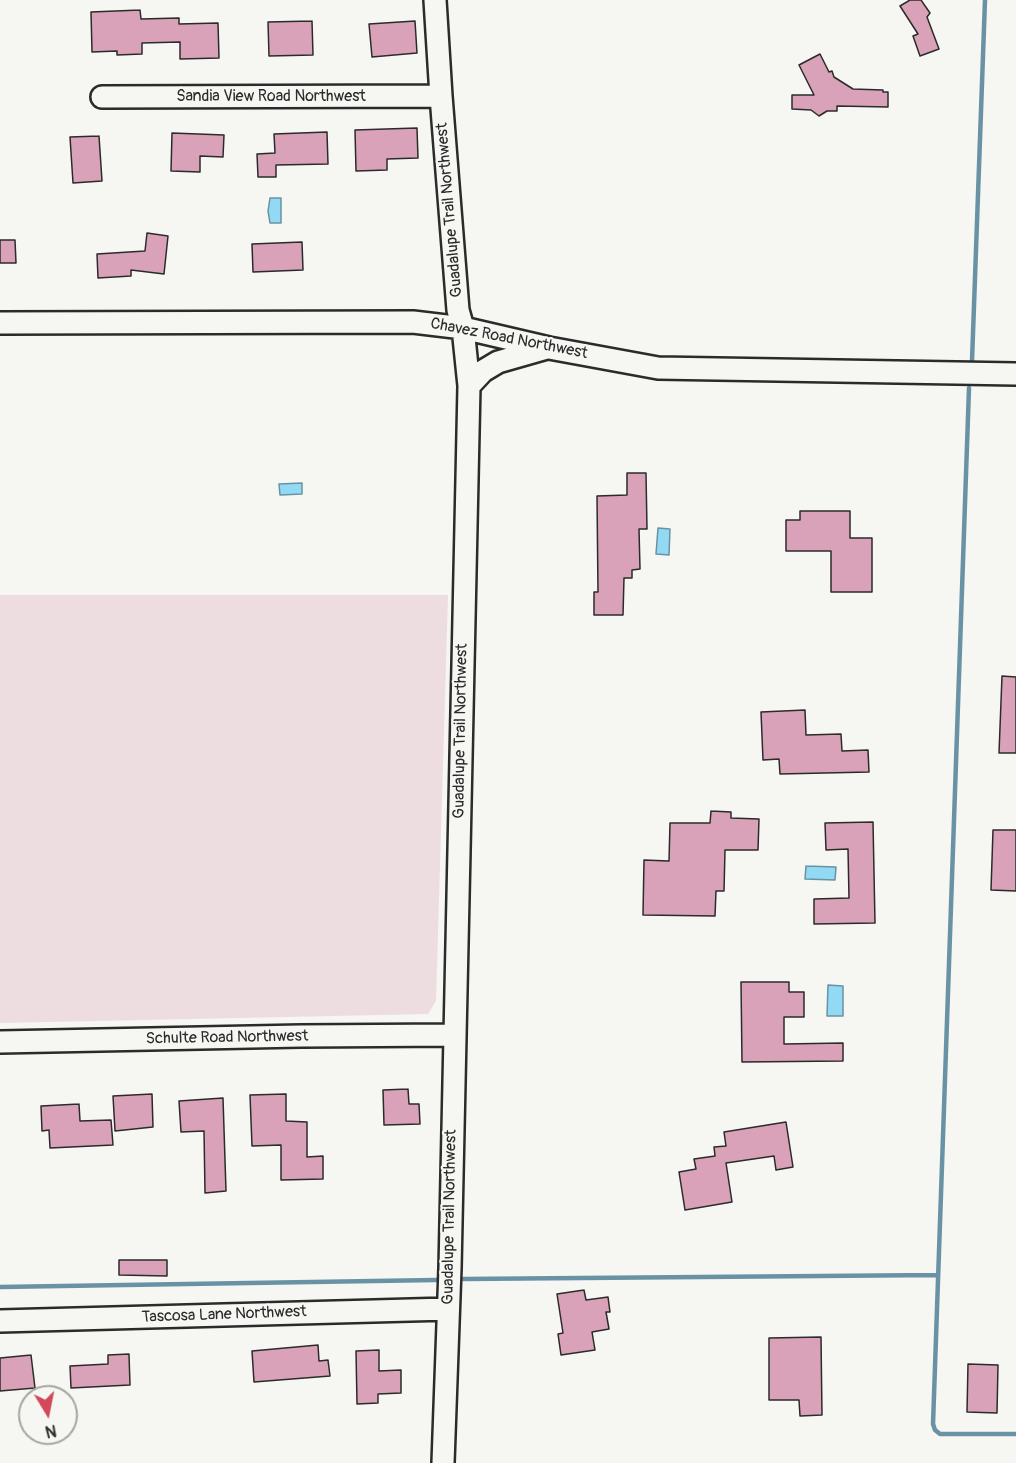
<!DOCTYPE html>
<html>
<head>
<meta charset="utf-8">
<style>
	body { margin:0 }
	#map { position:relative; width:1016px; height:1463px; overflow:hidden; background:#f6f6f2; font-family:Pangolin,sans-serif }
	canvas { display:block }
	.north { position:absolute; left:18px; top:1385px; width:60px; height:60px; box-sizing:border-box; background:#f6f6f2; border:2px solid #a5a5a2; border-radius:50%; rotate:170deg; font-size:16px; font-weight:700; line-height:24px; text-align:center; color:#2b2b2b }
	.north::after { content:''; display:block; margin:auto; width:21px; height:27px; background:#d1495b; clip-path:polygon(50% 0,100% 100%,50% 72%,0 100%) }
</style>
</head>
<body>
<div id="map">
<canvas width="1016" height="1463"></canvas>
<div class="north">N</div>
</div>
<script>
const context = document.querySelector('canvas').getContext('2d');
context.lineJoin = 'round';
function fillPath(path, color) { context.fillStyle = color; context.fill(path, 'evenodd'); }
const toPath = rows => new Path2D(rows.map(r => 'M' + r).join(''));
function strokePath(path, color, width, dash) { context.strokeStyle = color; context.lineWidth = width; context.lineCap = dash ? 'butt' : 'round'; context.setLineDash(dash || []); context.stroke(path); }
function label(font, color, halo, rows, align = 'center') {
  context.font = font + ' Pangolin,sans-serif'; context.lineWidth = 4.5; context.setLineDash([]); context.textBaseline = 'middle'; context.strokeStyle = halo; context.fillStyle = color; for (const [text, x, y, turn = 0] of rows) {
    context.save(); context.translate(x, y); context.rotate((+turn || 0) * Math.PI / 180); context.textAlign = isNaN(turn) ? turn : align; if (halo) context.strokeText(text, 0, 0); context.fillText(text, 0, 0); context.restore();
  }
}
fillPath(toPath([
	[0,595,448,595,436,1001,428,1014,0,1023]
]), '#eddde1');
const water = toPath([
	[270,198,281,198,281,223,270,223,268,211,270,198],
	[302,483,302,494,280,495,279,484,302,483],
	[658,528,670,529,669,555,656,554,658,528],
	[806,866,836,867,835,880,805,879,806,866],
	[828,985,843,986,843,1016,827,1016,828,985]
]);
fillPath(water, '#92d9f4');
strokePath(water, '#6993a4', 1.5);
strokePath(toPath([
	[972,361,985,0],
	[969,388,933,1424,935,1430,940,1434,1016,1434],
	[463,1279,938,1275],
	[0,1287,436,1280]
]), '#6993a4', 4.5);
const building = toPath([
	[910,0,921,0,930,13,927,17,939,49,920,56,913,36,918,34,900,6,910,0],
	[140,10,141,19,179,18,179,24,218,23,219,58,180,59,180,42,142,43,142,54,117,55,117,51,92,52,91,12,140,10],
	[312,21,313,55,269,56,268,22,312,21],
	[415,21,417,53,372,57,369,24,415,21],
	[820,54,829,72,832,71,834,77,853,89,883,90,883,92,888,92,888,107,837,106,837,111,827,111,819,116,811,110,792,109,792,95,814,95,799,65,820,54],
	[417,128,418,158,387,159,387,170,356,171,355,130,417,128],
	[327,132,328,164,276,165,276,177,258,177,257,154,275,153,274,134,327,132],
	[172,133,224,135,223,157,200,156,200,172,171,171,172,133],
	[99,136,102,181,73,183,70,137,99,136],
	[147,233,168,236,164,274,131,270,131,276,98,278,97,254,145,251,147,233],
	[0,240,15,240,16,263,0,263,0,240],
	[302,242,303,270,253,272,252,244,302,242],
	[627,473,646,473,647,529,639,529,640,569,632,570,632,578,624,578,623,615,594,615,594,592,598,592,597,496,627,495,627,473],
	[800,511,850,511,850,538,872,538,872,592,831,592,831,551,786,551,786,520,800,520,800,511],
	[1002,676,1016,677,1016,753,999,753,1002,676],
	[805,710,806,735,841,734,842,751,868,750,869,772,780,774,779,759,763,760,761,712,805,710],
	[711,811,731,812,731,818,759,819,758,850,725,850,724,891,716,891,715,916,643,915,644,860,669,861,670,823,710,823,711,811],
	[873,822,875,923,814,924,814,899,849,898,848,849,826,850,825,823,873,822],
	[993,830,1016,830,1016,891,991,890,993,830],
	[741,982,789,982,789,992,804,992,804,1017,784,1017,784,1044,843,1043,843,1061,742,1062,741,982],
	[408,1089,409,1104,419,1104,420,1124,384,1125,383,1090,408,1089],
	[152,1094,153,1127,115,1131,113,1096,152,1094],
	[286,1094,286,1121,307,1122,307,1157,323,1156,323,1179,281,1180,281,1145,252,1146,250,1095,286,1094],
	[223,1098,226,1191,205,1193,204,1131,181,1132,179,1101,223,1098],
	[79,1104,80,1121,111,1120,113,1145,50,1148,49,1130,42,1131,41,1106,79,1104],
	[786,1122,793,1167,776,1170,774,1156,726,1163,732,1202,685,1210,679,1172,696,1169,694,1159,715,1156,714,1147,726,1146,724,1132,786,1122],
	[119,1260,167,1260,167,1276,119,1275,119,1260],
	[584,1290,586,1300,608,1297,610,1312,606,1312,609,1329,592,1332,595,1350,561,1355,558,1334,563,1333,557,1294,584,1290],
	[821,1337,822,1415,800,1416,799,1400,769,1400,769,1338,821,1337],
	[318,1345,319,1361,328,1360,330,1376,254,1382,252,1351,318,1345],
	[379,1350,379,1371,401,1370,401,1393,378,1394,378,1403,357,1404,356,1351,379,1350],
	[129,1354,130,1385,71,1388,70,1366,108,1364,108,1355,129,1354],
	[31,1355,35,1388,0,1391,0,1358,31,1355],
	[968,1364,998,1365,997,1413,967,1412,968,1364]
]);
fillPath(building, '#d9a2b8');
strokePath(building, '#2b2b2b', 1.5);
const minor = toPath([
	[435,0,441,96,458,310,463,328,469,386,450,1268,443,1463],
	[102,97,441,96],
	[0,323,413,322,463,328,549,348,658,368,1016,374],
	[469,386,483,371,498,362,547,348],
	[0,1042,301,1036,454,1035],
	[0,1321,448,1309]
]);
strokePath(minor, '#2b2b2b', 26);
strokePath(minor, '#f6f6f2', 21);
label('16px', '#2b2b2b', '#f6f6f2', [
	["Sandia View Road Northwest",271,97],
	["Guadalupe Trail Northwest",450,210,-95],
	["Chavez Road Northwest",509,339,11],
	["Guadalupe Trail Northwest",461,731,-89],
	["Schulte Road Northwest",227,1038,-1],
	["Guadalupe Trail Northwest",450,1217,-89],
	["Tascosa Lane Northwest",224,1315,-2]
]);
</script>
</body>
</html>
